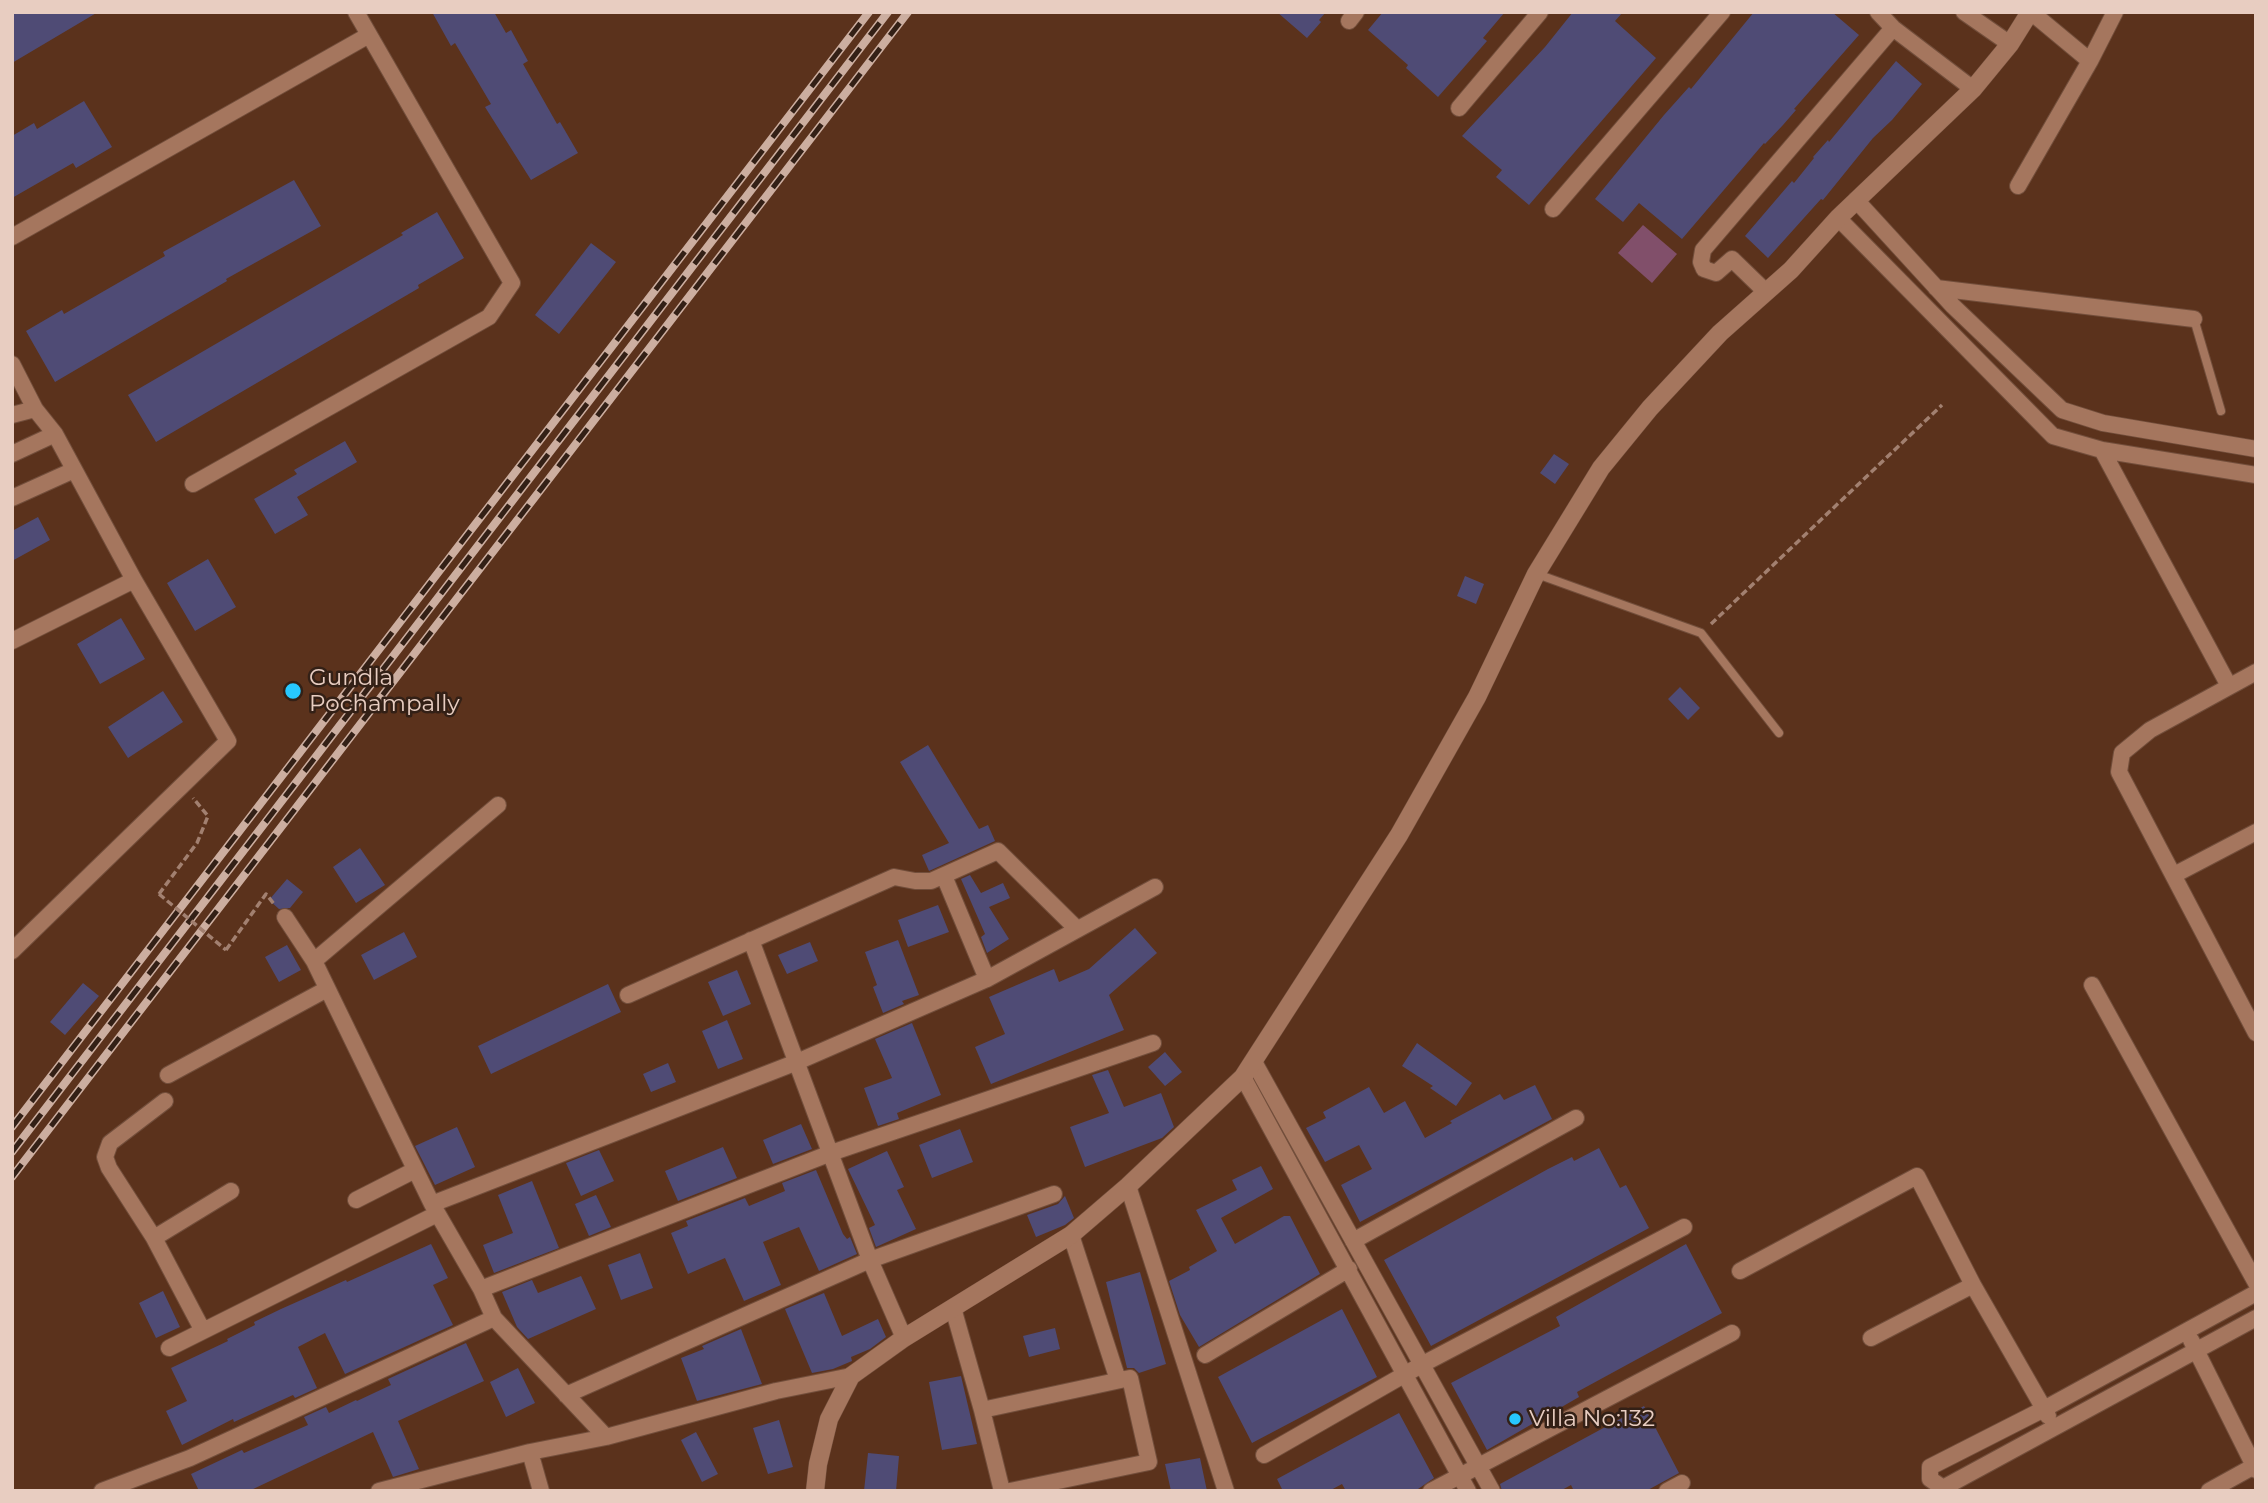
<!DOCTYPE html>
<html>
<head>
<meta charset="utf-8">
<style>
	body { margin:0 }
	#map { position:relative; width:2268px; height:1503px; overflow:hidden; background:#5b321c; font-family:Montserrat,sans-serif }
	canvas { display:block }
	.frame { position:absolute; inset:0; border:14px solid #e8cdc1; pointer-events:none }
</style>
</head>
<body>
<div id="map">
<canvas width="2268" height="1503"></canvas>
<div class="frame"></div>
</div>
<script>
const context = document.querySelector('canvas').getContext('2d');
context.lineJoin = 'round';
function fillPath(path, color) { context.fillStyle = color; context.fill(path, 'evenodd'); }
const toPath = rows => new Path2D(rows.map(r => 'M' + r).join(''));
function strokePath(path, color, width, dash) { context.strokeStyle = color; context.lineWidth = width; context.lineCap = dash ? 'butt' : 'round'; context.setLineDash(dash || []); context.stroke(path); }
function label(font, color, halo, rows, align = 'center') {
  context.font = font + ' Montserrat,sans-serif'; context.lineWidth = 5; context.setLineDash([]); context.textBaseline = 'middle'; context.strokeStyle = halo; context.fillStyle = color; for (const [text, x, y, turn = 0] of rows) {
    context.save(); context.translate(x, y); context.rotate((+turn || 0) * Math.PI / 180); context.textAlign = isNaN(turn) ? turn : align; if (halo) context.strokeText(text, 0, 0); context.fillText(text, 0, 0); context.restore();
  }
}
fillPath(toPath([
	[1643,225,1677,254,1652,283,1618,253]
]), '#814f6a');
fillPath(toPath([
	[12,12,98,12,12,63],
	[432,12,494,12,506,33,511,30,528,61,523,64,557,124,560,122,578,153,531,180,485,107,491,104,455,43,451,46],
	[1277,12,1326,12,1319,20,1321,22,1307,38],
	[1383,12,1505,12,1483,38,1487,41,1438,97,1406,68,1408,65,1368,30],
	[1573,12,1623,12,1615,21,1656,58,1529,205,1496,177,1502,170,1462,136,1545,47],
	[1754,12,1832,12,1859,35,1794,109,1796,110,1783,125,1765,144,1764,143,1682,239,1639,203,1623,222,1595,199,1664,115,1689,87,1691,89],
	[1896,61,1922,84,1892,120,1873,138,1823,200,1821,199,1768,258,1745,236,1792,181,1794,183,1814,158,1813,157,1828,140,1829,142],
	[84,101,112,147,76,168,73,163,12,198,12,136,34,123,37,129],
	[294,180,321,226,226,279,227,281,55,382,26,331,62,310,64,314,165,256,163,252],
	[437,212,464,258,418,285,419,288,156,442,128,395,403,235,401,233],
	[591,243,616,262,559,334,535,315],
	[345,441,357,462,297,497,308,515,275,534,254,499,297,474,294,470],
	[1554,454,1569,464,1555,484,1540,473],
	[38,517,50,540,12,561,12,531],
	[208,559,236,607,195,631,167,583],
	[1465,576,1484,584,1476,604,1457,596],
	[121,618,145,659,100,684,77,644],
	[1680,687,1700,708,1688,720,1668,699],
	[163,691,183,722,128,758,108,727],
	[928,745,979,829,988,825,995,841,929,871,922,855,949,843,900,762],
	[360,848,385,885,356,903,333,867],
	[970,875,981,893,1003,883,1010,898,989,907,1009,939,987,953,981,937,985,934,961,879],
	[287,879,303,892,290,908,279,909,269,900],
	[938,905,949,932,908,947,898,920],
	[1135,928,1157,953,1109,995,1124,1030,991,1084,975,1047,1005,1034,989,997,1054,969,1059,982,1089,969],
	[404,932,417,957,374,980,361,955],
	[898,940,919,995,902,1001,904,1004,883,1013,873,987,877,985,865,952],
	[810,942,818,961,787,974,778,955],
	[287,945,301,970,279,982,265,957],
	[737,970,751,1004,723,1016,708,982],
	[83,983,99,996,65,1035,50,1022],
	[608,984,621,1012,491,1074,478,1046],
	[727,1020,743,1059,718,1069,702,1031],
	[912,1023,941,1095,897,1113,899,1119,878,1126,864,1088,892,1078,875,1039],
	[1417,1043,1472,1083,1456,1106,1430,1088,1433,1086,1402,1066],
	[1165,1052,1182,1072,1165,1086,1148,1067],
	[668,1063,676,1082,651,1092,643,1074],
	[1108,1070,1124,1107,1161,1093,1174,1127,1162,1138,1085,1167,1070,1127,1109,1113,1092,1075],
	[1535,1085,1552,1119,1360,1222,1341,1185,1372,1169,1359,1145,1325,1162,1306,1128,1326,1118,1323,1112,1369,1087,1384,1113,1405,1101,1425,1138,1452,1123,1450,1121,1500,1094,1504,1100],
	[801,1124,812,1149,773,1164,763,1140],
	[457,1127,475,1167,435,1185,415,1146],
	[960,1129,973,1162,932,1178,919,1145],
	[723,1147,737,1178,678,1201,665,1171],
	[1599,1148,1620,1188,1626,1185,1649,1228,1431,1346,1384,1260,1548,1169,1572,1157,1574,1161],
	[599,1150,614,1181,581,1196,566,1163],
	[887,1151,904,1187,897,1190,916,1229,876,1247,869,1228,875,1225,848,1169],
	[1261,1166,1273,1189,1221,1218,1235,1244,1284,1216,1290,1216,1320,1274,1199,1347,1180,1315,1169,1281,1190,1270,1189,1267,1217,1251,1196,1210,1237,1190,1232,1180],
	[816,1170,843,1234,847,1239,850,1237,857,1254,819,1271,799,1227,763,1242,781,1285,744,1301,725,1258,688,1274,671,1233,688,1226,686,1221,745,1198,749,1206,785,1191,782,1183],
	[532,1181,559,1248,494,1273,483,1245,513,1233,498,1195],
	[596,1195,611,1227,589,1236,575,1204],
	[1065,1196,1074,1218,1065,1225,1036,1237,1027,1215,1058,1204],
	[431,1244,448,1278,433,1285,453,1325,345,1374,325,1333,298,1347,317,1388,295,1398,293,1395,234,1422,233,1419,182,1445,166,1411,187,1401,171,1368,228,1341,227,1339,255,1325,254,1322,281,1309,346,1280,347,1282],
	[1686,1244,1722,1313,1577,1392,1579,1397,1487,1450,1451,1383,1560,1326,1556,1317],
	[640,1253,653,1288,621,1300,608,1265],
	[1140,1272,1166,1364,1139,1373,1134,1368,1127,1368,1106,1282],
	[581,1276,596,1309,528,1339,517,1327,502,1292,532,1280,538,1293],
	[163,1291,180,1327,156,1338,139,1303],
	[824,1293,842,1336,878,1319,886,1337,870,1349,851,1357,852,1361,833,1369,812,1373,785,1309],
	[1342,1309,1377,1377,1252,1443,1218,1377],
	[1055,1328,1060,1349,1029,1357,1023,1336],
	[741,1329,762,1384,697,1401,681,1358,704,1349,702,1346],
	[466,1343,484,1381,398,1421,419,1469,393,1477,373,1432,249,1491,199,1491,191,1474,242,1450,244,1453,308,1425,304,1417,326,1407,329,1413,356,1400,357,1401,391,1385,388,1379],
	[518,1368,535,1403,506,1417,490,1382],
	[961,1376,977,1444,942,1450,929,1382],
	[1644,1406,1679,1473,1646,1491,1574,1491,1571,1485,1560,1491,1502,1491,1500,1484],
	[1399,1413,1434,1478,1421,1487,1415,1491,1346,1491,1342,1484,1329,1491,1283,1491,1277,1479],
	[779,1420,793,1467,768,1474,753,1428],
	[696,1432,718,1474,702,1482,681,1440],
	[868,1453,899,1456,896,1491,864,1491],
	[1200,1458,1207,1491,1171,1491,1165,1464]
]), '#4f4b75');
const service = toPath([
	[2194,319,2221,411],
	[1537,574,1701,633,1779,733]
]);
const minor = toPath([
	[1878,12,1893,28,1973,89],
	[1964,12,2010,44],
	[2031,12,2090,61,2115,12],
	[1349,21,1356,12],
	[1459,108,1540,12],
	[2018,186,2090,61],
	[1856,200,1953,306,2062,410,2103,423,2256,449],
	[1553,209,1722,12],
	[1838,218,2053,436,2102,450,2256,475],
	[12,237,369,35],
	[1936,288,2194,319],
	[1766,292,1732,259,1716,273,1704,269,1701,262,1703,250,1893,28],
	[12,364,35,409,55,434,134,580,228,741,12,951],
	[12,415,35,409],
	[2102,450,2229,686],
	[12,454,55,434],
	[193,484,489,317,512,283,356,12],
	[12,498,74,470],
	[12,641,134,580],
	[2256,672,2150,730,2122,753,2119,772,2256,1033],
	[2174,875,2256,832],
	[944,876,987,979],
	[285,917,314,961,432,1204],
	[751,940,870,1260,904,1338],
	[314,961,498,805],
	[2092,985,2256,1283],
	[628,995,894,877,915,881,931,881,998,851,1077,929],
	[1254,1062,1492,1491],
	[168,1075,327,989],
	[1243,1077,1468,1491],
	[165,1101,110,1143,105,1157,109,1168,154,1238,203,1331],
	[1128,1186,1226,1491],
	[356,1200,415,1170],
	[1071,1235,1118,1380],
	[154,1238,231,1191],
	[1353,1241,1576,1118],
	[1740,1271,1917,1176,1973,1285,2048,1416],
	[481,1289,831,1153,1153,1043],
	[2256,1293,2044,1409,1930,1467,1930,1479,1943,1488,2256,1318],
	[953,1308,982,1410,1002,1491],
	[1871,1338,1973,1285],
	[2191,1340,2256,1470],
	[169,1348,437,1214],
	[1205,1355,1349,1269],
	[566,1395,870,1260,1054,1194],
	[982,1410,1130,1378,1149,1462,1010,1491],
	[606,1437,494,1318,481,1289,432,1204,797,1062,987,979,1155,887],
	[530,1452,541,1491],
	[1264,1455,1423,1364,1684,1227],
	[102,1491,190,1458,494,1318],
	[379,1491,530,1452,606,1437,776,1391,851,1376],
	[1431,1491,1732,1333],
	[1667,1491,1682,1483],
	[2209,1491,2256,1465]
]);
const secondary = toPath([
	[815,1491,818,1464,829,1419,851,1376,904,1338,1071,1235,1128,1186,1243,1077,1399,835,1477,697,1536,574,1601,468,1650,408,1720,333,1791,270,1838,218,1973,89,2010,44,2030,12]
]);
strokePath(service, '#724e3b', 10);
strokePath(minor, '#724e3b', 18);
strokePath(secondary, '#724e3b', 19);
strokePath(toPath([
	[1711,624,1942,405],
	[159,894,197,843,208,816,193,798],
	[226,950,266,894,274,904]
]), '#a28070', 3.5, [7, 3.5]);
strokePath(service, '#a5765e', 8);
strokePath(minor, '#a5765e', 16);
strokePath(secondary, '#a5765e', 18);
const rail = toPath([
	[12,1127,869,12],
	[12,1152,888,12],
	[12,1177,908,12]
]);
strokePath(rail, '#ccaea0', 8);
strokePath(rail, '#332016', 5, [16]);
strokePath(toPath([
	[159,894,226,950]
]), '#a28070', 3.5, [7, 3.5]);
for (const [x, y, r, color] of [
	[293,691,9,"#27c8ff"],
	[1515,1419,7,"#27c8ff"]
]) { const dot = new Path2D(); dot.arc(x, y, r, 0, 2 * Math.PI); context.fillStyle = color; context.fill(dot); strokePath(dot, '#332016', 2.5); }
label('23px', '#e8cdc1', '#332016', [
	["Gundla",309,678],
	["Pochampally",309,704],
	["Villa No:132",1529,1419]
], 'left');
</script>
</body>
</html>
